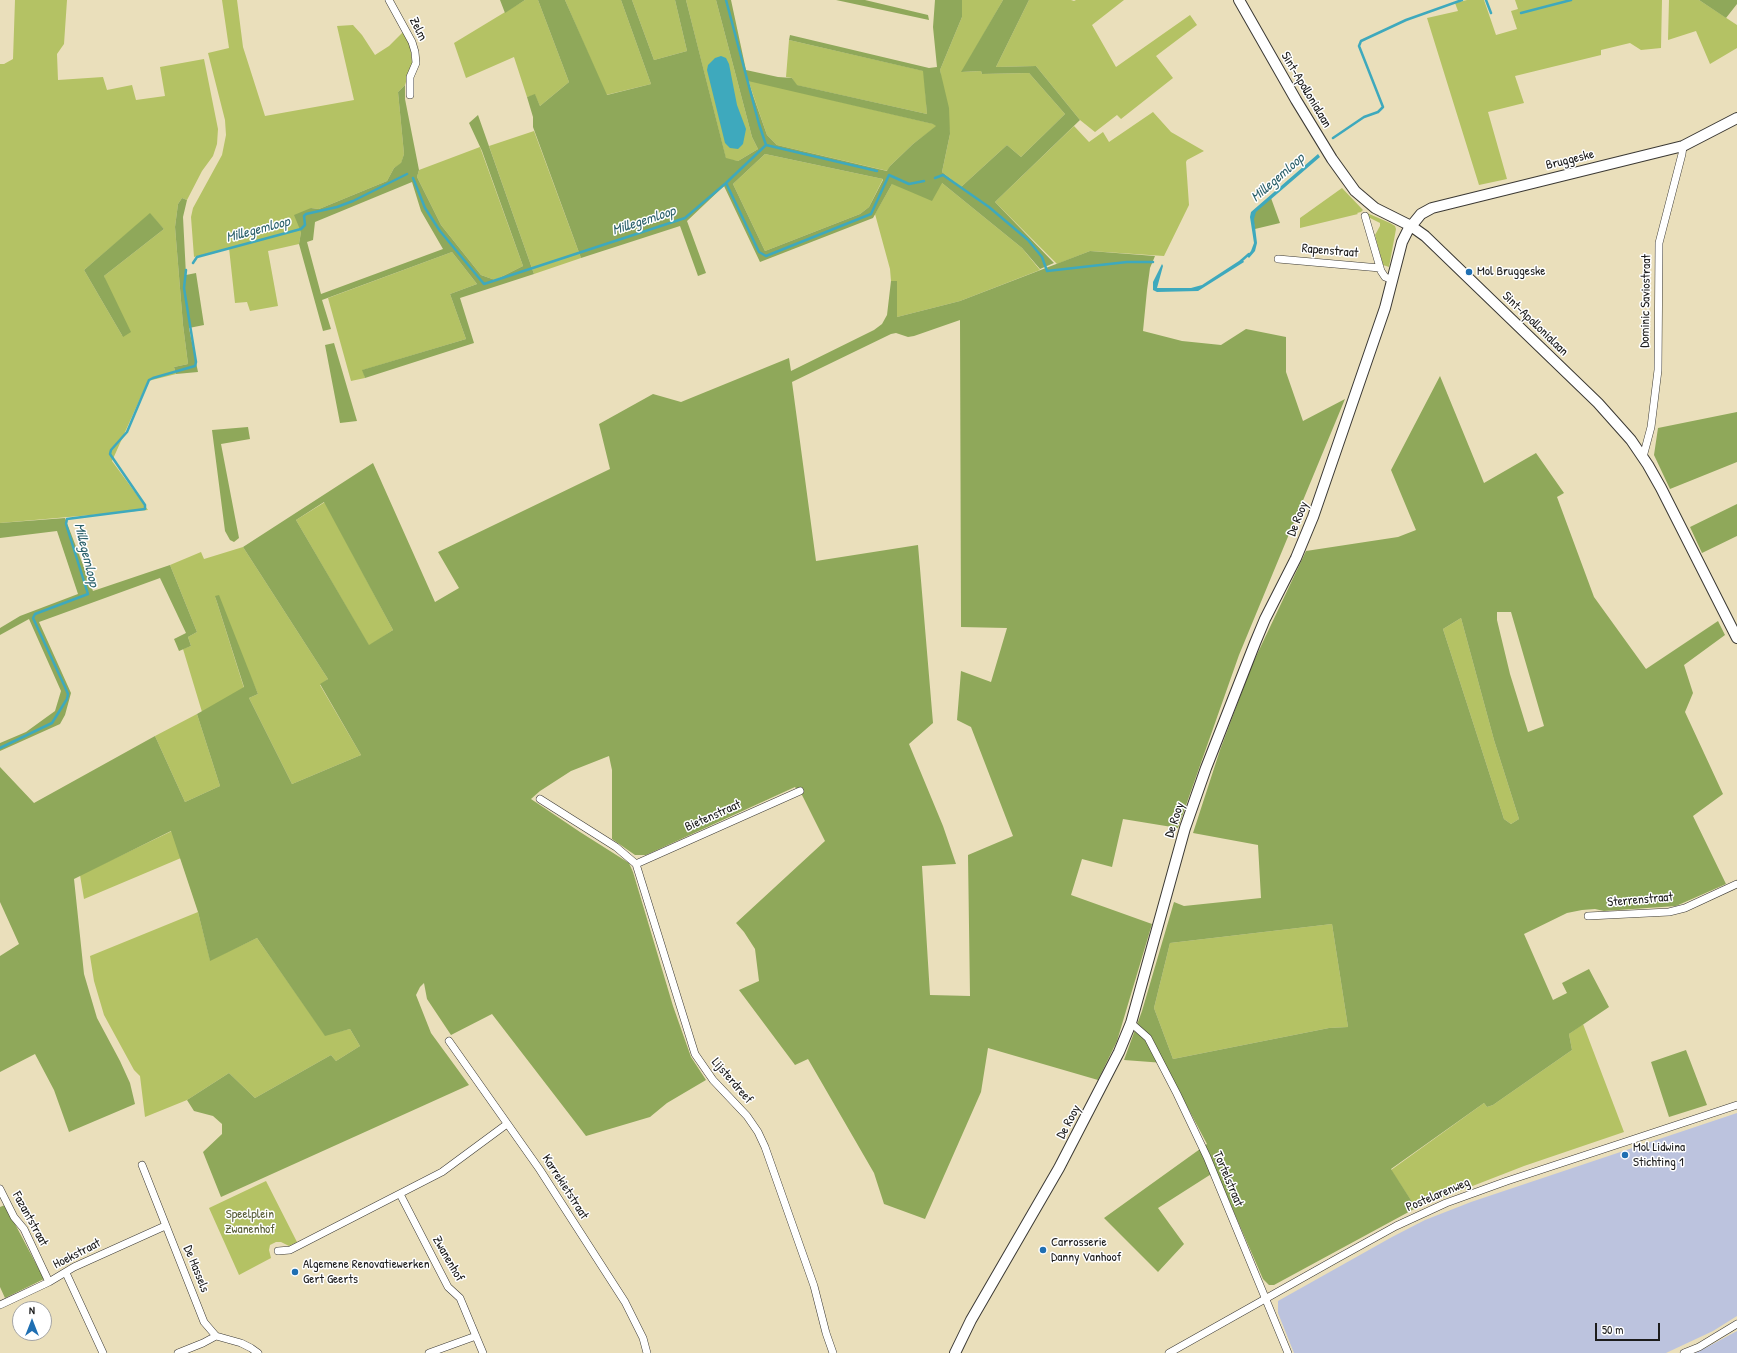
<!DOCTYPE html>
<html>
<head>
<meta charset="utf-8">
<style>
	body { margin:0 }
	#map { position:relative; width:1737px; height:1353px; overflow:hidden; background:#eadfbb; font-family:"Patrick Hand",sans-serif }
	canvas { display:block }
	.north { position:absolute; left:12px; top:1301px; width:40px; height:40px; box-sizing:border-box; background:#fff; border:1px solid #a4a4a4; border-radius:50%; rotate:0deg; font-size:11px; font-weight:700; line-height:16px; text-align:center; color:#1c1c1c }
	.north::after { content:''; display:block; margin:auto; width:14px; height:18px; background:#1f6fb2; clip-path:polygon(50% 0,100% 100%,50% 72%,0 100%) }
	.scale { position:absolute; left:1595px; top:1323px; width:65px; height:18px; box-sizing:border-box; border:2px solid #1c1c1c; border-top:0; padding-left:5px; font-size:12px; line-height:14px; white-space:nowrap; color:#1c1c1c; -webkit-text-stroke:3px #fff; paint-order:stroke }
</style>
</head>
<body>
<div id="map">
<canvas width="1737" height="1353"></canvas>
<div class="north">N</div>
<div class="scale">50 m</div>
</div>
<script>
const context = document.querySelector('canvas').getContext('2d');
context.lineJoin = 'round';
function fillPath(path, color) { context.fillStyle = color; context.fill(path, 'evenodd'); }
const toPath = rows => new Path2D(rows.map(r => 'M' + r).join(''));
function strokePath(path, color, width, dash) { context.strokeStyle = color; context.lineWidth = width; context.lineCap = dash ? 'butt' : 'round'; context.setLineDash(dash || []); context.stroke(path); }
function label(font, color, halo, rows, align = 'center') {
  context.font = font + ' "Patrick Hand",sans-serif'; context.lineWidth = 3; context.setLineDash([]); context.textBaseline = 'middle'; context.strokeStyle = halo; context.fillStyle = color; for (const [text, x, y, turn = 0] of rows) {
    context.save(); context.translate(x, y); context.rotate((+turn || 0) * Math.PI / 180); context.textAlign = isNaN(turn) ? turn : align; if (halo) context.strokeText(text, 0, 0); context.fillText(text, 0, 0); context.restore();
  }
}
fillPath(toPath([
	[1737,1113,1737,1316,1713,1331,1666,1353,1294,1353,1278,1313,1278,1301,1392,1237,1425,1220,1471,1202],
	[1737,1331,1737,1353,1695,1353,1700,1351]
]), '#bcc3de');
fillPath(toPath([
	[15,0,67,0,64,44,57,54,58,80,103,77,107,90,132,85,136,100,165,96,160,67,204,59,218,129,217,144,213,156,202,171,187,200,182,198,178,204,175,227,183,325,188,364,174,367,176,374,148,381,112,461,148,510,0,523,0,64,4,64,13,59],
	[150,214,164,229,104,276,123,337,84,270],
	[222,0,237,0,243,47,265,116,354,100,337,26,353,25,362,35,375,55,389,46,404,31,410,45,412,63,405,85,398,92,404,154,401,164,394,168,387,181,319,209,311,208,301,232,299,244,268,251,278,306,250,311,247,302,235,303,229,248,194,257,191,217,193,208,222,155,226,135,225,120,208,53,229,48],
	[525,0,538,0,569,82,540,106,535,95,527,97,514,57,466,78,454,43],
	[565,0,621,0,651,84,606,95],
	[632,0,675,0,687,51,654,60],
	[686,0,716,0,752,137,758,149,738,161,726,159],
	[962,0,1003,0,962,72,981,71,982,74,1029,73,1065,114,1021,157,1007,145,961,187,942,172,950,134,940,70,962,17],
	[1029,0,1071,0,1074,1,1076,0,1124,0,1092,25,1116,67,1190,15,1197,25,1156,56,1173,78,1121,119,1117,115,1095,132,1080,120,1036,66,996,67],
	[1467,0,1484,0,1496,35,1517,29,1511,11,1518,9,1515,0,1662,0,1661,48,1641,50,1630,43,1601,50,1601,55,1515,76,1524,103,1488,112,1507,179,1479,185,1427,18,1458,11,1455,3],
	[1669,0,1699,0,1737,25,1737,48,1710,64,1696,31,1668,40],
	[789,40,924,71,927,114,796,85,792,78,786,77],
	[748,80,934,124,937,126,913,144,890,166,888,171,777,145,767,135],
	[1153,112,1171,132,1204,151,1187,160,1186,162,1189,205,1164,256,1090,251,1057,264,995,202,1074,126,1089,142,1103,132,1109,142],
	[534,131,581,258,534,274,489,146],
	[480,147,523,266,495,280,481,275,441,225,417,177,419,170],
	[765,154,883,179,869,207,860,214,765,251,733,184],
	[942,183,1022,248,1040,270,960,301,897,317,897,282,891,281,890,269,875,214,892,184],
	[1342,188,1363,210,1361,212,1357,213,1358,214,1300,228,1300,218],
	[1367,213,1390,223,1395,226,1396,229,1389,267,1383,265,1375,235,1380,226,1380,223,1366,216],
	[452,252,477,284,450,294,466,339,363,370,365,378,351,381,328,298],
	[325,502,393,630,369,646,296,520],
	[243,547,328,679,320,685,361,755,292,784,249,698,258,694,215,596,244,688,202,712,183,649,191,646,188,637,197,632,170,565,201,552,204,559],
	[1461,618,1494,740,1519,819,1511,824,1504,819,1443,629],
	[197,714,220,786,185,802,155,736],
	[172,831,181,858,84,899,80,875],
	[198,912,210,960,257,938,325,1035,350,1029,360,1046,336,1061,331,1055,255,1098,229,1073,187,1100,145,1117,140,1076,134,1070,104,1015,94,981,90,956],
	[1332,924,1348,1027,1329,1028,1173,1059,1154,1008,1170,943],
	[1583,1024,1624,1132,1524,1166,1416,1208,1391,1170,1484,1103,1487,1107,1493,1105,1572,1050,1569,1034],
	[266,1181,297,1242,289,1246,281,1242,276,1242,270,1245,269,1250,271,1258,239,1275,209,1208]
]), '#b4c264');
fillPath(toPath([
	[500,0,525,0,505,13],
	[538,0,565,0,607,95,651,84,621,0,632,0,654,60,687,51,675,0,686,0,726,158,738,161,758,149,752,137,716,0,731,0,746,70,778,77,792,78,797,85,927,114,923,71,789,40,790,35,929,68,937,67,933,27,935,0,962,0,962,17,940,70,949,108,950,134,942,172,961,187,1007,145,1021,157,1065,114,1029,73,982,74,981,71,961,72,1003,0,1029,0,996,67,1036,66,1080,120,995,202,1054,263,1040,269,1022,248,942,183,932,201,892,184,873,218,760,262,724,186,687,221,706,273,698,276,680,226,581,258,533,127,533,117,527,97,535,94,540,106,569,82],
	[748,81,933,124,936,126,913,144,890,166,887,171,777,145,767,135],
	[765,154,883,179,883,180,869,207,860,214,765,251,733,184],
	[836,0,865,0,928,15,929,20],
	[1699,0,1737,0,1737,4,1726,18],
	[405,85,405,99,419,170,417,177,441,225,481,275,495,280,523,266,482,151,469,123,478,115,534,274,460,298,474,343,365,378,362,370,466,339,450,294,477,284,452,252,322,300,331,329,323,331,299,244,301,232,294,215,311,208,319,209,387,181,394,168,401,163,404,154,398,92],
	[412,182,421,211,443,249,321,294,307,242,313,240,315,222],
	[182,198,187,200,183,217,186,275,196,273,204,325,189,328,198,372,176,374,174,367,188,364,183,325,175,227,178,204],
	[1271,198,1280,223,1255,229,1253,218,1255,211],
	[150,213,164,229,104,276,131,332,123,337,84,270],
	[1090,251,1155,256,1150,268,1147,290,1143,331,1182,341,1221,345,1246,329,1286,337,1286,372,1303,421,1345,399,1239,655,1178,828,1123,819,1112,867,1082,859,1071,895,1152,924,1117,1041,1098,1080,988,1048,981,1092,925,1219,884,1204,874,1173,808,1059,795,1065,739,990,759,981,755,949,744,932,736,923,825,841,802,795,795,787,646,855,635,855,612,839,612,770,609,756,571,771,540,791,531,799,580,832,629,863,633,872,673,1006,691,1057,706,1080,667,1103,650,1117,586,1136,492,1014,451,1035,427,999,424,983,420,987,416,995,431,1033,469,1085,221,1197,203,1152,222,1134,222,1124,213,1116,194,1111,187,1100,229,1073,255,1098,331,1055,336,1061,360,1046,350,1029,325,1036,257,938,210,961,198,912,171,831,74,879,84,974,97,1018,120,1061,130,1083,135,1104,69,1132,54,1090,35,1054,0,1072,0,956,19,944,0,902,0,767,34,803,155,736,185,802,220,786,197,714,244,687,215,596,219,595,258,694,249,698,292,784,361,755,320,684,328,679,243,547,373,463,435,602,459,588,438,552,610,469,599,424,653,394,681,402,789,358,791,371,874,330,882,324,887,315,891,281,897,281,897,317,960,301],
	[960,320,961,627,1007,628,991,682,961,671,957,720,971,727,1013,836,968,855,970,996,930,995,922,866,956,864,943,826,909,744,933,723,918,545,816,561,792,382,891,334,896,333,908,337,914,336],
	[324,502,393,630,369,645,296,520],
	[334,343,357,421,340,423,325,345],
	[1440,376,1484,483,1536,453,1564,493,1557,497,1594,597,1646,669,1718,621,1725,635,1684,665,1693,693,1685,712,1723,794,1693,816,1726,884,1676,906,1604,911,1595,909,1582,910,1567,913,1524,934,1553,1000,1567,993,1562,983,1589,969,1609,1007,1569,1034,1572,1050,1493,1105,1487,1107,1484,1103,1391,1169,1416,1208,1274,1285,1269,1285,1263,1279,1216,1171,1158,1208,1184,1244,1158,1272,1104,1218,1207,1144,1164,1063,1124,1060,1142,1011,1174,902,1184,906,1261,898,1258,845,1193,833,1220,750,1252,665,1306,551,1398,537,1416,530,1391,470],
	[1497,612,1511,612,1544,726,1528,732,1510,674,1497,620],
	[1461,618,1494,740,1519,819,1511,824,1504,819,1443,629],
	[1332,924,1348,1027,1329,1028,1173,1059,1154,1008,1170,943],
	[1737,412,1737,462,1670,489,1654,455,1658,428],
	[248,427,250,439,221,444,239,538,234,542,230,540,225,531,212,430],
	[1737,504,1737,536,1702,553,1690,527],
	[65,518,93,591,170,565,197,632,188,637,191,646,179,651,174,639,186,633,160,578,39,622,71,693,65,715,60,724,0,751,0,743,26,732,55,711,61,691,29,619,0,635,0,628,20,616,78,594,57,531,0,538,0,523],
	[1686,1050,1707,1105,1669,1117,1651,1062],
	[5,1205,44,1279,5,1298,0,1287,0,1207]
]), '#8fa85a');
fillPath(toPath([
	[721,56,726,58,729,64,737,105,746,129,743,144,738,149,730,148,725,143,707,70,708,65,715,58],
	[1318,154,1320,157,1256,212,1254,219,1257,243,1255,251,1249,258,1247,256,1251,251,1254,243,1250,217,1251,212],
	[1242,259,1244,262,1198,291,1157,292,1153,290,1153,282,1162,264,1163,266,1157,288,1191,288,1202,285]
]), '#3ea9bd');
strokePath(toPath([
	[726,0,759,124,766,145],
	[1486,0,1491,13],
	[1521,13,1571,0],
	[1333,138,1364,117,1378,112,1383,107,1359,46,1361,41,1406,20,1462,0],
	[413,178,425,208,440,231,484,284,685,218,726,183,759,252,766,256,871,214,889,175,909,184,924,181],
	[935,178,943,175,989,207,1028,240,1042,257,1047,271,1127,262,1153,262],
	[726,183,766,145,877,171],
	[1241,261,1249,254],
	[193,263,197,257,301,229,305,225,304,216,306,214,337,207,353,201,407,174],
	[0,748,52,723,67,699,68,694,65,687,33,618,35,614,88,594,66,524,67,519,145,509,145,505,110,454,111,450,127,432,149,380,153,378,195,366,196,362,184,288,186,270]
]), '#3ea9bd', 2.5);
const street = toPath([
	[389,0,412,42,415,52,416,63,410,77,410,95],
	[1365,216,1381,271,1385,277,1393,280],
	[1278,259,1380,268],
	[1643,457,1651,427,1658,370,1659,243,1682,154,1683,146],
	[540,799,616,847,636,864,695,1054,713,1080,747,1116,758,1132,765,1147,814,1286,826,1333,833,1353],
	[636,864,800,791],
	[1588,916,1669,912,1685,908,1737,884],
	[1131,1023,1148,1038,1177,1094,1207,1157,1288,1353],
	[449,1041,540,1170,625,1302,643,1338,647,1353],
	[142,1165,204,1322,216,1336,241,1343,251,1348,258,1353],
	[0,1189,14,1217,24,1229,49,1282],
	[400,1194,448,1287,460,1298,483,1353],
	[278,1251,290,1250,442,1172,507,1124],
	[66,1273,103,1353],
	[0,1305,49,1282,74,1267,165,1226],
	[178,1353,203,1343,216,1336],
	[429,1353,476,1336],
	[1169,1353,1338,1258,1396,1226,1446,1203,1507,1181,1737,1105],
	[1684,1353,1699,1347,1737,1324]
]);
const secondary = toPath([
	[1239,0,1296,100,1332,159,1355,191,1375,208,1411,226,1425,236,1598,403,1631,440,1648,465,1661,488,1737,638],
	[955,1353,971,1320,1059,1168,1119,1052,1131,1023,1185,828,1206,768,1255,643,1265,619,1296,558,1313,517,1385,308,1402,242,1408,230,1421,214,1432,208,1683,146,1737,118]
]);
strokePath(street, '#3b3934', 8);
strokePath(secondary, '#3b3934', 12);
strokePath(street, '#fff', 7);
strokePath(secondary, '#fff', 10);
for (const [x, y, r, color] of [
	[1469,272,4,"#1f6fb2"],
	[1625,1155,4,"#1f6fb2"],
	[1043,1250,4,"#1f6fb2"],
	[295,1272,4,"#1f6fb2"]
]) { const dot = new Path2D(); dot.arc(x, y, r, 0, 2 * Math.PI); context.fillStyle = color; context.fill(dot); strokePath(dot, '#fff', 1.5); }
label('13px', '#1c1c1c', '#fff', [
	["Zelm",418,29,64],
	["Sint-Apollonialaan",1306,90,59],
	["Bruggeske",1570,160,-14],
	["Rapenstraat",1330,251,5],
	["Dominic Saviostraat",1646,301,-89],
	["Sint-Apollonialaan",1535,324,44],
	["De Rooy",1298,519,-68],
	["Bietenstraat",713,816,-24],
	["De Rooy",1175,820,-72],
	["Sterrenstraat",1640,900,-5],
	["Lijsterdreef",732,1081,49],
	["De Rooy",1069,1122,-62],
	["Tortelstraat",1228,1179,67],
	["Karrekietstraat",565,1187,57],
	["Postelarenweg",1438,1195,-23],
	["Fazantstraat",30,1219,61],
	["Hoekstraat",77,1254,-27],
	["Zwanenhof",448,1259,60],
	["De Hassels",196,1269,68]
]);
label('13px', '#1c1c1c', '#fff', [
	["Mol Bruggeske",1477,272],
	["Mol Lidwina",1633,1148],
	["Stichting 1",1633,1163],
	["Carrosserie",1051,1243],
	["Danny Vanhoof",1051,1258],
	["Algemene Renovatiewerken",303,1265],
	["Gert Geerts",303,1280]
], 'left');
label('13px', '#595e39', '#fff', [
	["Speelplein",250,1215],
	["Zwanenhof",250,1230]
]);
label('italic 14px', '#2d626c', '#fff', [
	["Millegemloop",1278,178,-41],
	["Millegemloop",644,221,-18],
	["Millegemloop",258,230,-15],
	["Millegemloop",86,555,76]
]);
</script>
</body>
</html>
